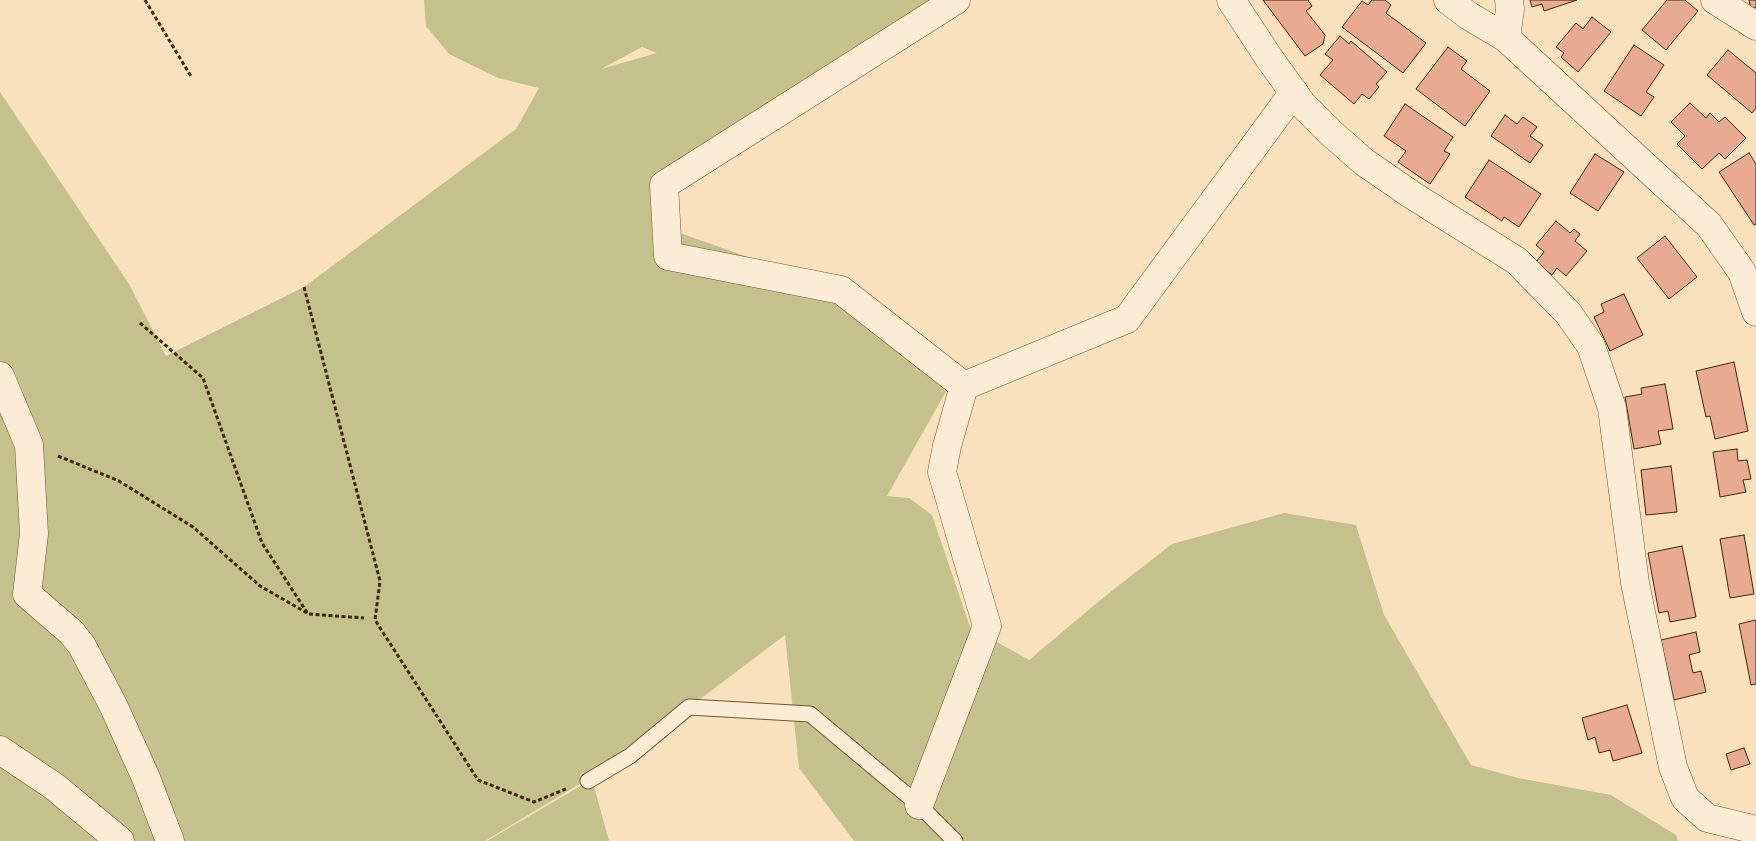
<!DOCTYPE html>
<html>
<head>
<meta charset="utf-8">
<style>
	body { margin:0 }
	canvas { display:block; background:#f9e1be }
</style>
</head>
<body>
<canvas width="1756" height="841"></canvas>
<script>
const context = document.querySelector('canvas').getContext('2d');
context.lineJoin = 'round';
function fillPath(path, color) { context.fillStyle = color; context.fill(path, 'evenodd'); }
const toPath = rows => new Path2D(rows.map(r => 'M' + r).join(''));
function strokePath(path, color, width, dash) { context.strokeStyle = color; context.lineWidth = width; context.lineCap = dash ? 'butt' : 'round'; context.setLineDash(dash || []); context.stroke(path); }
fillPath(toPath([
	[424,0,934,0,651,194,666,228,841,290,961,365,887,496,909,498,932,515,970,627,1029,660,1104,597,1172,544,1284,513,1356,525,1384,615,1471,765,1518,778,1611,795,1676,835,1678,841,854,841,799,768,785,635,621,759,485,841,0,841,0,92,129,284,166,356,304,287,516,129,539,88,498,78,449,54,426,26],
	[642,47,657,53,601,69],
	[592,779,609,841,487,841]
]), '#c4c18d');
const building = toPath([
	[1263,0,1308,0,1312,6,1306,11,1325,35,1323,44,1305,56,1263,0],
	[1372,0,1385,0,1391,5,1386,13,1426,43,1403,73,1342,27,1362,1,1368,5,1372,0],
	[1530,0,1577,0,1544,11,1542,4,1532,7,1530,0],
	[1667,0,1685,0,1698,11,1666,50,1642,30,1667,0],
	[1749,0,1756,0,1756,7,1751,9,1749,0],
	[1592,17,1611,32,1578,72,1561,57,1564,53,1556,47,1576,23,1583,29,1592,17],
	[1340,36,1349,44,1351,41,1387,72,1376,84,1379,87,1369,99,1362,94,1354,104,1320,75,1333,60,1325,54,1340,36],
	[1634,45,1664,65,1646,92,1654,97,1641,116,1604,91,1634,45],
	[1448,47,1467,61,1461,69,1490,91,1465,126,1416,89,1448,47],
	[1728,50,1756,73,1756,108,1752,113,1707,75,1728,50],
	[1690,103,1706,118,1710,113,1719,122,1725,117,1746,138,1725,159,1719,153,1702,169,1677,144,1685,136,1671,122,1690,103],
	[1405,104,1453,137,1444,151,1450,154,1430,184,1398,162,1406,151,1384,136,1405,104],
	[1505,115,1517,124,1523,117,1537,127,1530,136,1543,145,1530,163,1491,136,1505,115],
	[1749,153,1756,164,1756,224,1754,225,1719,172,1749,153],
	[1595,154,1624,172,1598,211,1570,193,1595,154],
	[1489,160,1541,194,1519,227,1504,217,1502,221,1465,197,1489,160],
	[1556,221,1570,233,1574,229,1580,234,1575,241,1587,251,1566,276,1557,268,1552,275,1536,262,1544,252,1536,245,1556,221],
	[1665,236,1697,277,1669,299,1637,258,1665,236],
	[1624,294,1643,335,1610,351,1594,317,1604,312,1601,304,1624,294],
	[1734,362,1748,431,1715,439,1710,416,1706,417,1696,371,1734,362],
	[1665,384,1673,429,1658,431,1661,444,1634,449,1625,397,1642,394,1641,388,1665,384],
	[1737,449,1738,461,1747,460,1751,479,1743,480,1746,492,1720,497,1713,452,1737,449],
	[1671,466,1677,512,1646,515,1641,470,1671,466],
	[1744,535,1754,594,1730,598,1720,539,1744,535],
	[1682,546,1696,617,1670,622,1668,611,1659,613,1648,553,1682,546],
	[1756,620,1756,684,1751,685,1739,624,1756,620],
	[1696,632,1700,652,1689,655,1693,673,1701,671,1706,692,1674,700,1661,640,1696,632],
	[1627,705,1642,753,1613,761,1610,750,1599,753,1595,737,1588,740,1582,718,1627,705],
	[1744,748,1750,764,1731,770,1726,754,1744,748]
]);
fillPath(building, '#e8ab91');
strokePath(building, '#41270d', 1);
const lane = toPath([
	[588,781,630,756,689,707,810,714,919,805,955,841]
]);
const street = toPath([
	[956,0,664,185,668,256,841,290,964,386,1127,319,1294,92],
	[1231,0,1269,58,1302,104,1330,132,1364,162,1412,195,1517,261,1568,313,1591,346,1612,408,1635,583,1673,767,1685,798,1707,818,1756,830],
	[1448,0,1469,16,1506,38,1709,225,1742,272,1756,312],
	[1715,0,1756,26],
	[1506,38,1510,9,1509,0],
	[0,376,29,445,34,534,27,594,72,633,82,646,113,705,146,778,170,841],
	[0,750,55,787,120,841],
	[919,805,987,626,942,472,947,446,964,386]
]);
strokePath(lane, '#6f5639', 17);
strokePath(street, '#6f5639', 29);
strokePath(toPath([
	[145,0,192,78],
	[304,287,380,581,375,620,478,780,534,802,568,788],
	[140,323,203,378,262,543,308,614,364,618],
	[58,456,119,481,193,527,260,586,307,613]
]), '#41270d', 3, [4, 2.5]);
strokePath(lane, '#fbecd5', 15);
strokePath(street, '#fbecd5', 28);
</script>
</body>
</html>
